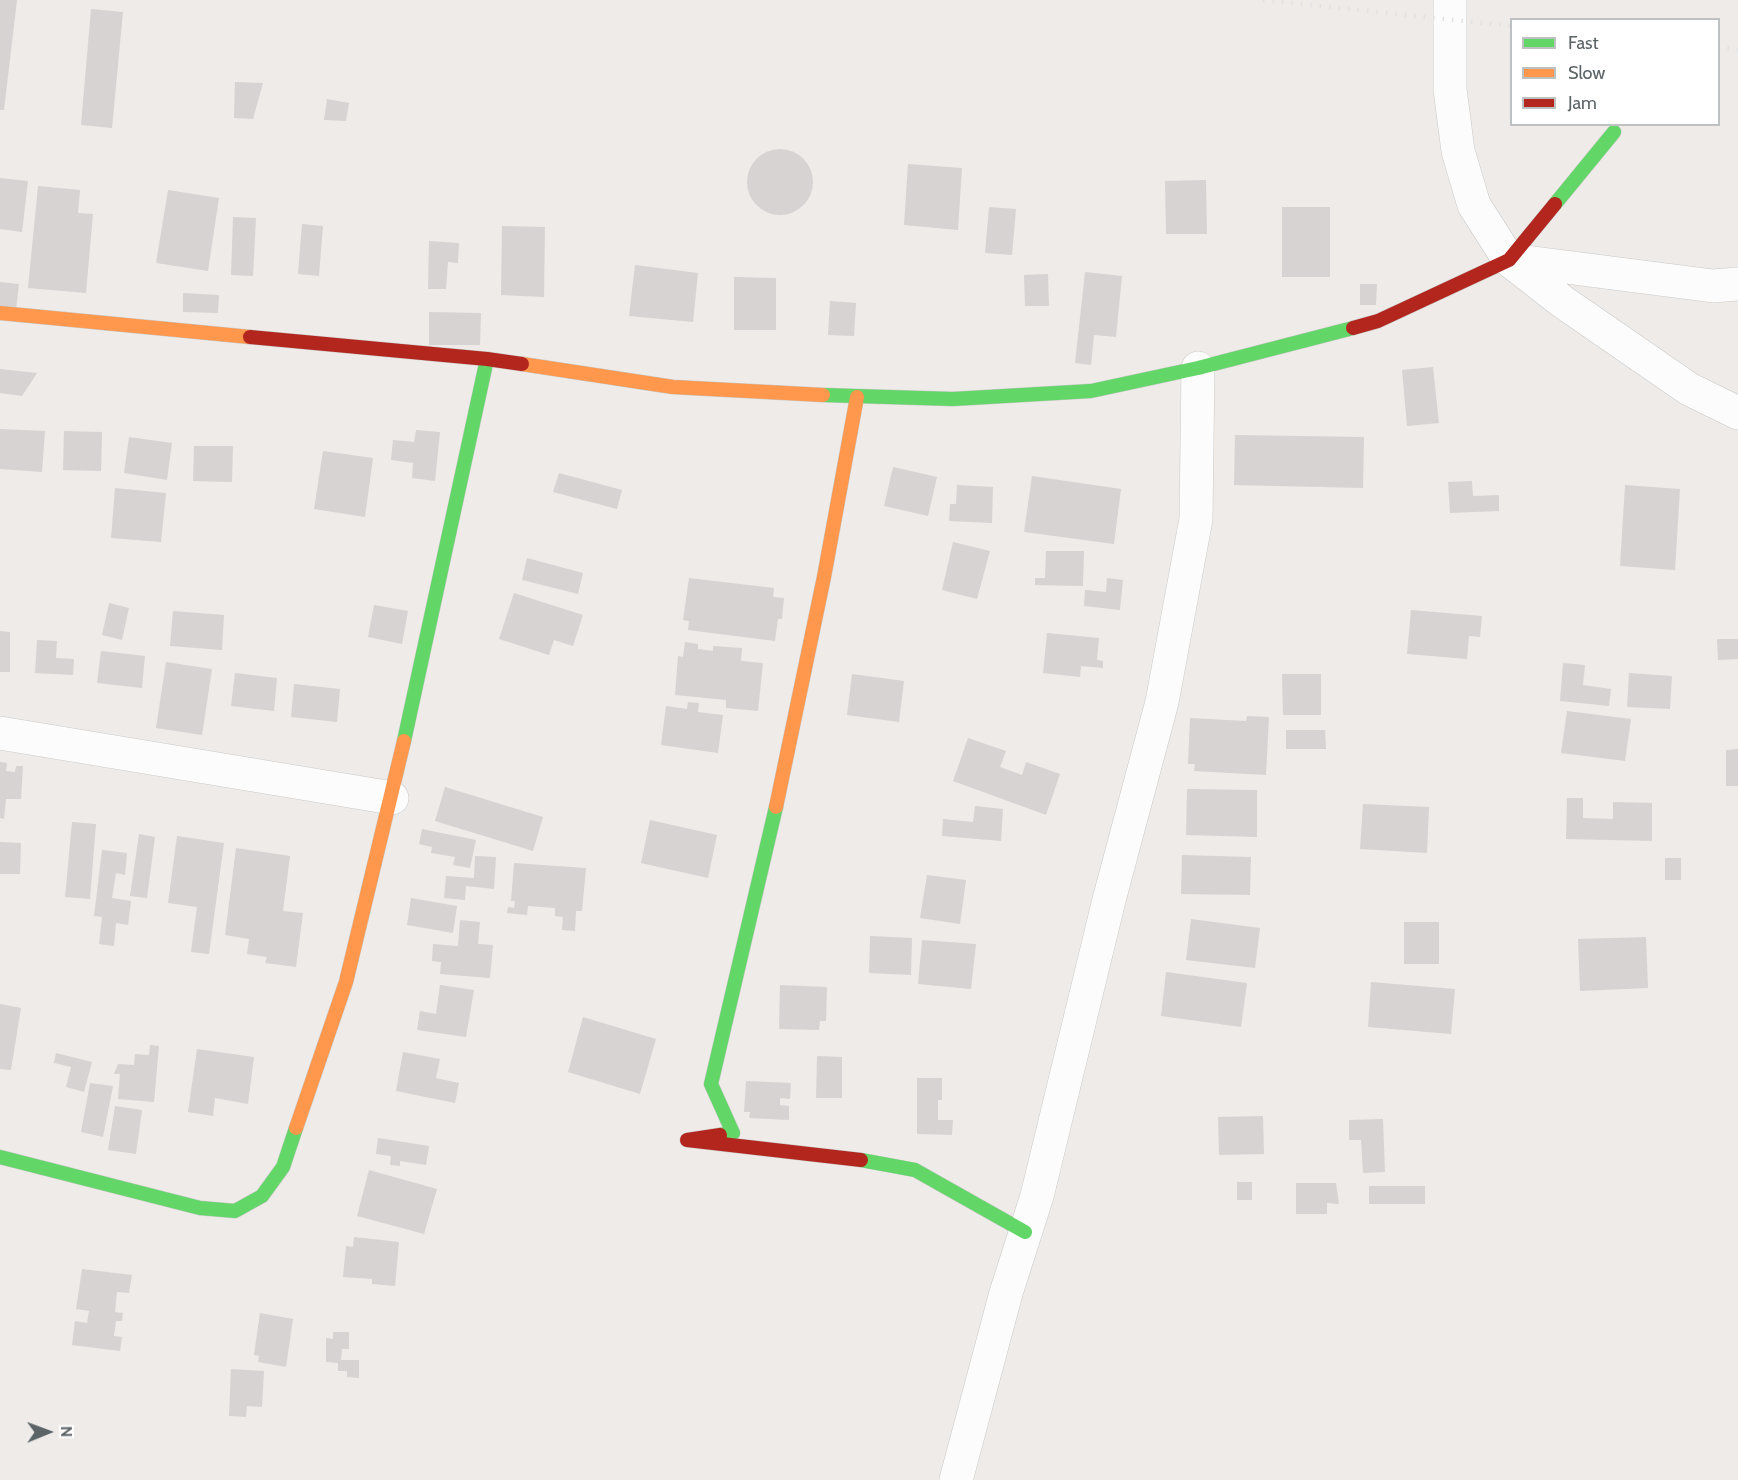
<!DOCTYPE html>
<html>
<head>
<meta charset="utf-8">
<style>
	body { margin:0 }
	#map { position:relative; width:1738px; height:1480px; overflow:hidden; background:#eeebe8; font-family:Cabin,sans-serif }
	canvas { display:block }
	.legend { position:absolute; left:1510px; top:18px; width:210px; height:108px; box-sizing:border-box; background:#fff; border:2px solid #bec1c2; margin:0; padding:8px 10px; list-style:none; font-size:18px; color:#5c6467 }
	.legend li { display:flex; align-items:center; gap:12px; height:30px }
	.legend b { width:30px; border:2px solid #bec1c2 }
	.north { position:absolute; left:18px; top:1402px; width:60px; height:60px; -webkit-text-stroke:4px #fff; paint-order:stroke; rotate:89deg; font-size:16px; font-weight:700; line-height:24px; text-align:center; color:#5c6467 }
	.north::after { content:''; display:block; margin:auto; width:21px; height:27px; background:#5c6467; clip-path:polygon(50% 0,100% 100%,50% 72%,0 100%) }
</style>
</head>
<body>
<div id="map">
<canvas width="1738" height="1480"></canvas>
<ul class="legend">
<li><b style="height:8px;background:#63d668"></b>Fast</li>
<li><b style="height:8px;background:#ff974d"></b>Slow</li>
<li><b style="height:8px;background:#b3261e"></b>Jam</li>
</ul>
<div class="north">N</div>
</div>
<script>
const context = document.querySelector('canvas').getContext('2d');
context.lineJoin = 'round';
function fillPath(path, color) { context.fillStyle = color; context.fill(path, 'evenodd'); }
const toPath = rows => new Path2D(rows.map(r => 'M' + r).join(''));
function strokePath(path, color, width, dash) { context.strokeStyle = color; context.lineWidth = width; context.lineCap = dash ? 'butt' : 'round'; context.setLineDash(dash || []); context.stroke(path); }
fillPath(toPath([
	[0,0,17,0,4,110,0,110],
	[91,9,123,12,112,128,81,125],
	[235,82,263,83,253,119,234,118],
	[327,99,349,103,346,121,324,120],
	'747 182a33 33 0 1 1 66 0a33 33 0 1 1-66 0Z',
	[908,164,962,168,958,230,904,225],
	[0,178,28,181,22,232,0,229],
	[1206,180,1207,234,1166,234,1165,181],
	[38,186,80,190,78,213,93,214,86,293,28,288],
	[168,190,219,198,208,271,156,263],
	[989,207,1016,209,1012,255,985,253],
	[1282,207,1330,207,1330,277,1282,277],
	[233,217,256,218,253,276,231,275],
	[302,224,323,226,319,276,298,274],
	[502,226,545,227,544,297,501,295],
	[429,241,459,243,458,263,448,262,446,289,428,289],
	[635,265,698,273,693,322,629,316],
	[1085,272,1122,276,1116,337,1094,335,1091,365,1075,363],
	[1048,274,1049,306,1025,306,1024,275],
	[734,277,776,278,776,330,734,330],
	[0,282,19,284,16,310,0,308],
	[1360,284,1377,284,1376,305,1360,305],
	[183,293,219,295,218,313,183,312],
	[830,301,856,303,854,336,828,335],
	[429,312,481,313,480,345,429,345],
	[1433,367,1439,423,1407,426,1402,370],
	[0,369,37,373,22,396,0,393],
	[0,429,45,431,42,472,0,469],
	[416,430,440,432,435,481,412,478,413,463,391,460,393,440,414,442],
	[64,431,102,432,101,471,63,470],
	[1235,435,1364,437,1363,488,1234,485],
	[129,437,172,443,167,480,124,473],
	[194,446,233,446,232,482,193,481],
	[323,451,373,458,365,517,314,509],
	[893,467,937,477,928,516,884,506],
	[559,473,622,490,617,509,553,492],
	[1032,476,1121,489,1114,544,1024,532],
	[1472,481,1473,496,1499,495,1499,511,1450,513,1448,482],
	[957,485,993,487,992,523,949,521,950,504,956,504],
	[1625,485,1680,489,1675,570,1620,566],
	[115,488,166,493,161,542,111,538],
	[953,542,990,551,977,599,942,590],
	[1046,551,1084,551,1083,586,1035,585,1035,578,1045,578],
	[527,558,583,573,578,594,522,580],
	[689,578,774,588,773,597,784,598,782,619,778,619,775,641,688,630,689,621,683,620],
	[1107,578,1123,580,1120,610,1084,606,1085,590,1106,592],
	[514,593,583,615,573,646,554,640,549,655,499,639],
	[109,603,129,608,122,640,102,635],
	[374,605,408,611,402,644,368,637],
	[1411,610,1482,616,1480,637,1469,636,1467,659,1407,654],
	[173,611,224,615,222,650,170,646],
	[0,631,10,632,10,672,0,672],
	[1047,633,1099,638,1097,660,1103,661,1103,668,1081,666,1080,677,1043,673],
	[1717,639,1738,639,1738,659,1718,660],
	[37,640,57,641,56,658,74,659,73,675,35,673],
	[685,642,698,644,698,649,713,651,713,646,742,648,741,661,763,663,758,711,726,708,726,700,675,695,678,656,683,657],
	[101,651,145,656,142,688,97,683],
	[166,662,212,669,202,735,156,728],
	[1563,663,1585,665,1583,685,1611,689,1609,706,1560,701],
	[235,673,277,678,274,711,231,706],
	[1629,673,1672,676,1670,709,1627,707],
	[852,674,904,681,899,722,847,715],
	[1282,674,1321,674,1321,715,1283,715],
	[294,684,340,689,337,722,291,717],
	[688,702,699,703,698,712,723,715,718,753,661,745,666,706,687,709],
	[1567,711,1631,719,1625,761,1561,753],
	[1247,716,1269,717,1266,775,1194,771,1195,764,1188,764,1190,718,1246,721],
	[1286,730,1325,730,1326,749,1286,749],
	[968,738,1006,751,1000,767,1022,775,1026,762,1060,774,1046,815,953,781],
	[1738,749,1738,786,1726,786,1726,750],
	[0,762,7,763,6,771,15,772,16,766,23,766,21,799,6,799,4,819,0,818],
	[445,787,543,817,533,851,435,821],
	[1187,789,1257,790,1257,837,1186,835],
	[1567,798,1583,798,1583,818,1613,819,1613,802,1652,803,1652,841,1566,839],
	[1363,804,1429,807,1427,853,1360,849],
	[975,806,1003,809,1001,841,942,836,943,819,973,822],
	[650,820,717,835,708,878,641,863],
	[72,822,96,824,90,899,65,897],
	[422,829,476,840,470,868,453,865,455,857,431,853,432,847,419,844],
	[139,834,155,837,147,898,130,896],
	[177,836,224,843,209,954,191,952,197,907,168,903],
	[0,842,21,843,20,874,0,874],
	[236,848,290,856,283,911,303,913,296,967,265,963,267,957,247,954,249,939,225,935],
	[102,850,127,853,125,875,116,873,112,898,131,901,128,925,116,923,114,946,99,944,102,917,94,916],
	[1182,855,1251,857,1250,895,1181,894],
	[475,856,496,857,494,889,466,886,465,900,444,898,446,876,474,878],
	[1665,858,1681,858,1681,880,1665,880],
	[514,863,586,868,582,911,576,911,575,931,562,930,563,917,555,916,555,908,528,906,527,915,507,913,508,907,514,908,515,901,511,901],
	[927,875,966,880,960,924,920,918],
	[411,898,457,906,453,933,407,925],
	[1191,919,1260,928,1255,968,1186,960],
	[460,920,480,922,478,944,493,945,490,978,440,974,441,962,432,961,433,944,458,946],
	[1404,922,1439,922,1439,964,1404,964],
	[870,936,912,938,911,975,869,973],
	[1646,937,1648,988,1580,991,1578,939],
	[922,940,976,944,971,989,918,984],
	[1166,972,1247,983,1241,1027,1161,1016],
	[1371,982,1455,989,1451,1034,1368,1027],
	[440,985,474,990,466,1037,417,1030,420,1011,436,1014],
	[780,985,827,987,826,1021,820,1021,819,1030,779,1029],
	[0,1004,21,1008,11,1070,0,1069],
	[583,1017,656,1039,640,1094,568,1072],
	[150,1045,159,1046,154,1102,118,1099,120,1074,114,1074,118,1064,134,1065,135,1054,149,1055],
	[197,1049,254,1057,248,1104,215,1098,213,1116,188,1112],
	[403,1052,440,1059,436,1078,459,1083,455,1103,396,1091],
	[56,1053,92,1062,84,1092,66,1087,71,1067,54,1063],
	[817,1056,842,1057,842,1098,816,1098],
	[917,1078,942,1078,942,1100,938,1100,938,1120,953,1120,952,1135,917,1134],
	[746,1081,791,1083,790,1099,780,1098,780,1105,789,1106,789,1120,749,1118,750,1112,744,1112],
	[90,1083,113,1086,103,1137,81,1132],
	[115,1106,142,1110,136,1154,108,1150],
	[1263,1116,1264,1154,1219,1155,1218,1117],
	[1383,1119,1385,1172,1363,1173,1361,1140,1349,1140,1349,1120],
	[378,1138,429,1146,426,1165,400,1161,400,1166,390,1165,391,1156,376,1154],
	[369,1170,437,1189,424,1234,357,1216],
	[1237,1182,1252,1182,1252,1200,1237,1200],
	[1296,1183,1336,1183,1339,1204,1327,1203,1327,1214,1296,1214],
	[1369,1186,1425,1186,1425,1204,1369,1204],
	[354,1237,399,1242,395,1286,372,1284,372,1279,343,1277,346,1246,353,1247],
	[82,1269,132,1275,129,1293,117,1292,115,1312,123,1313,122,1321,116,1321,114,1336,122,1337,120,1351,72,1345,75,1321,87,1323,89,1311,76,1309],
	[260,1313,293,1319,286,1367,258,1362,259,1356,254,1355],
	[333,1332,349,1332,349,1349,342,1349,341,1360,359,1360,359,1378,347,1377,347,1371,338,1371,338,1363,326,1362,326,1338,333,1339],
	[231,1369,264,1371,262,1407,247,1406,246,1417,229,1416]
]), '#d6d3d2');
const street = toPath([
	[1450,0,1450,89,1458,151,1474,205,1509,260,1563,302,1689,389,1738,413],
	[1511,260,1713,286,1738,284],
	[0,733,392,798],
	[956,1480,1006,1293,1037,1196,1109,900,1162,702,1196,519,1198,368]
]);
const fast = toPath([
	[1555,204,1614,132],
	[823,395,953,399,1091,391,1198,368,1353,328],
	[404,741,487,359],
	[720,1135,733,1133,711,1084,776,807],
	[0,1157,200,1208,235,1211,262,1196,283,1167,296,1128],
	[861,1160,915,1170,1025,1232]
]);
const slow = toPath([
	[0,313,250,337],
	[522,364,673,387,823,395],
	[776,807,824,577,857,397],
	[296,1128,346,982,404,741]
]);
const jam = toPath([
	[1353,328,1378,321,1509,260,1555,204],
	[250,337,487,359,522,364],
	[720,1135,687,1140,861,1160]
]);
strokePath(street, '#cacaca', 34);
strokePath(fast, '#c9cac9', 15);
strokePath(slow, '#c9cac9', 15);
strokePath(jam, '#c9cac9', 15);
strokePath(street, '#fcfcfc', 33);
strokePath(fast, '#63d668', 14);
strokePath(slow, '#ff974d', 14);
strokePath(jam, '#b3261e', 14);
strokePath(toPath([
	[1263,0,1512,26],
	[1718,47,1738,49]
]), '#e3e2e3', 4.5, [1.5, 8]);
</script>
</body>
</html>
